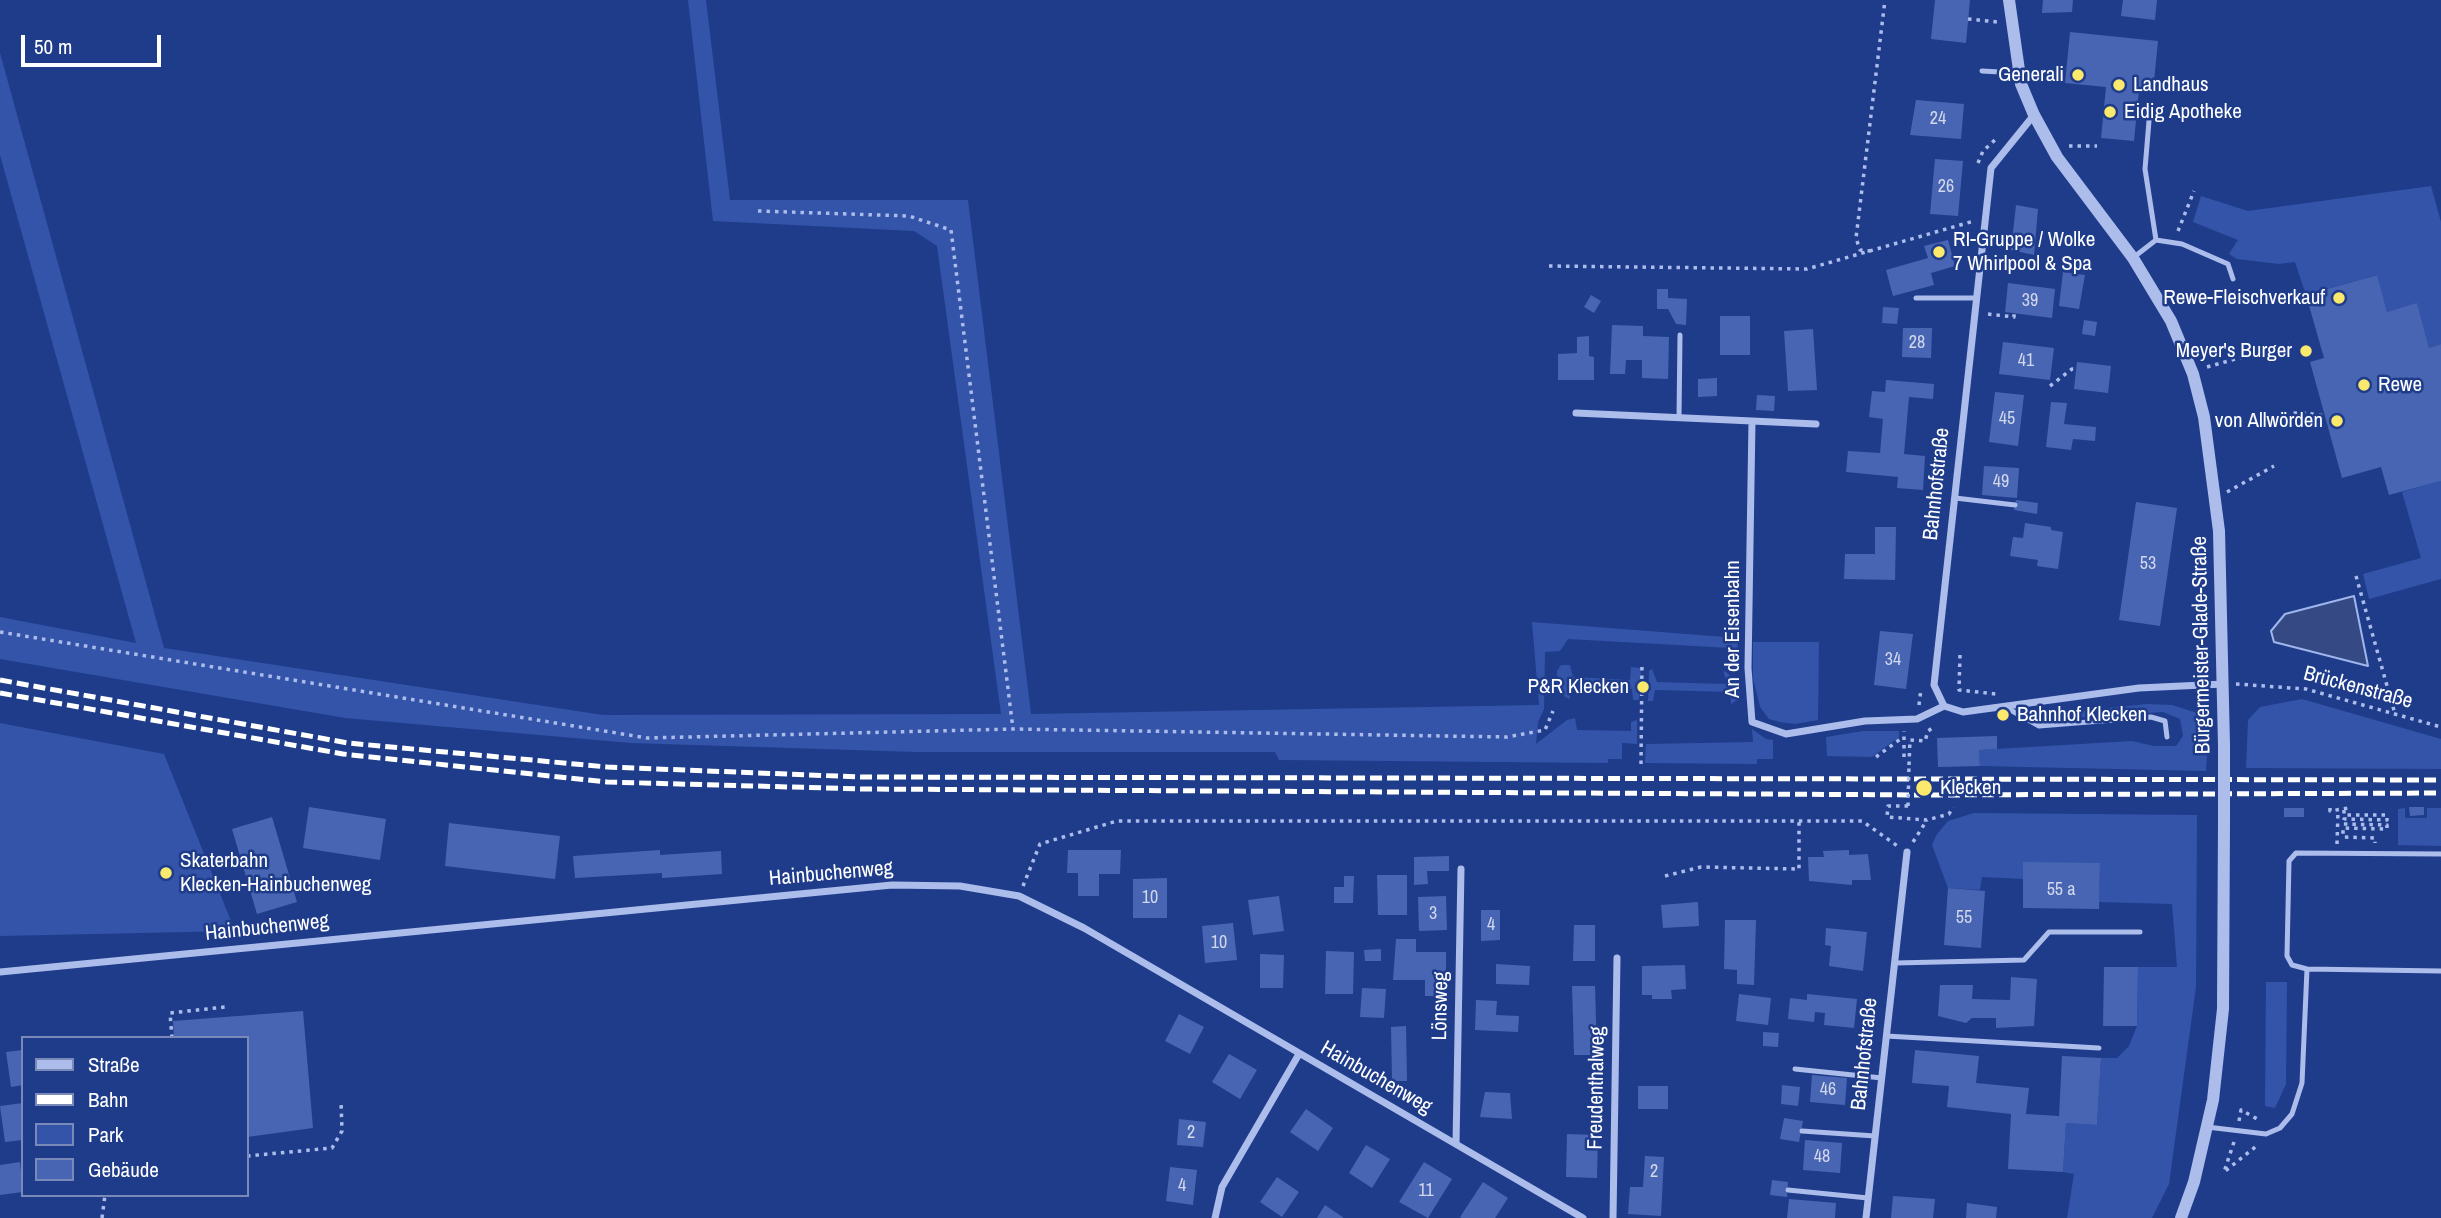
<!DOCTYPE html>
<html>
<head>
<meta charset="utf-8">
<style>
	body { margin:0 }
	#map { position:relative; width:2441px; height:1218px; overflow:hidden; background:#1f3c8b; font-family:"Archivo Narrow",sans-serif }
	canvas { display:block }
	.legend { position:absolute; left:21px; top:1036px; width:228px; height:161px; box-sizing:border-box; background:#1f3c8b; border:2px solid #798ab9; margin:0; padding:9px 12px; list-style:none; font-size:21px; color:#fff }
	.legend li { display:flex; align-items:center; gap:14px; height:35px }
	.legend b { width:35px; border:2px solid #798ab9 }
	.scale { position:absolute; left:21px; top:35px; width:140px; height:32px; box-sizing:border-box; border:4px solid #fff; border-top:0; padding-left:9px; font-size:21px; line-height:24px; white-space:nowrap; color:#fff; -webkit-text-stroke:5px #1f3c8b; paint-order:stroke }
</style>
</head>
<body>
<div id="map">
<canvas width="2441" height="1218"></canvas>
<ul class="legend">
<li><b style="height:9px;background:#acbdec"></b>Straße</li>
<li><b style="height:9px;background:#fff"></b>Bahn</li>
<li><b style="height:19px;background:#3354a9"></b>Park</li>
<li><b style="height:19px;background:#4865b3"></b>Gebäude</li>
</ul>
<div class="scale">50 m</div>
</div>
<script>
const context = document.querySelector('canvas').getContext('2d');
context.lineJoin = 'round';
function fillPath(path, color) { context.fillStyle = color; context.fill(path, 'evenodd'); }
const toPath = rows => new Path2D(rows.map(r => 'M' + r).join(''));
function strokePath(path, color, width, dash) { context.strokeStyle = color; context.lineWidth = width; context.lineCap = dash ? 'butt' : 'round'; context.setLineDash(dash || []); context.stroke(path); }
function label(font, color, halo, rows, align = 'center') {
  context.font = font + ' "Archivo Narrow",sans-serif'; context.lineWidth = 5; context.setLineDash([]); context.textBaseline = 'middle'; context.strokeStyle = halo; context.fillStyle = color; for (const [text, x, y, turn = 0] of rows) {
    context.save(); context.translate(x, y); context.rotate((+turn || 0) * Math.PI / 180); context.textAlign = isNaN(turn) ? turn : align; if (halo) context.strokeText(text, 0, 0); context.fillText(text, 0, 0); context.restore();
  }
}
fillPath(toPath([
	[688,0,706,0,730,200,968,200,1031,714,1539,705,1532,622,1738,638,1737,657,1727,659,1730,648,1568,639,1560,651,1545,652,1544,709,1538,722,1536,744,1567,720,1575,718,1577,730,1631,731,1631,722,1637,720,1637,744,1622,743,1622,759,1608,759,1608,763,1279,760,1275,752,917,752,631,743,345,718,0,659,0,617,136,643,0,155,0,53,164,648,603,715,1001,714,937,246,914,231,713,221],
	[2431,186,2441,222,2441,344,2429,348,2417,304,2387,312,2376,275,2306,295,2295,262,2279,264,2237,259,2229,254,2238,240,2193,222,2201,196,2248,211],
	[2441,481,2441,579,2369,599,2363,574,2421,558,2402,492],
	[1753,642,1819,642,1818,720,1795,724,1780,722,1769,719,1760,707,1753,678],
	[1561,665,1570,665,1573,677,1630,680,1631,667,1641,668,1639,700,1633,700,1632,689,1571,685,1570,699,1565,697,1557,687,1557,671],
	[1652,669,1657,682,1728,684,1723,671,1726,672,1738,683,1739,699,1731,704,1730,692,1655,690,1653,701,1648,701,1649,671],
	[2302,699,2441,739,2441,769,2246,768,2248,720,2260,707],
	[2147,704,2172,705,2197,713,2204,723,2208,740,2206,771,1980,766,1979,750,2132,741,2154,746,2176,746,2183,736,2180,719,2163,712,2040,720,2035,716],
	[0,723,164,754,235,931,0,936],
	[1752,729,1766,739,1773,740,1773,759,1757,759,1757,764,1645,763,1646,744,1753,742],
	[1863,731,1899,731,1899,737,1872,757,1827,756,1826,737],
	[2405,808,2405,818,2427,818,2427,808,2441,808,2441,846,2398,845,2398,809],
	[1974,813,2197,815,2196,987,2169,1184,2152,1218,2067,1218,2074,1174,2063,1172,2066,1123,2097,1125,2101,1058,2117,1058,2129,1046,2137,1026,2138,967,2177,967,2172,904,2099,902,2100,864,2023,863,2023,879,1982,877,1980,890,1948,888,1932,845,1937,834,1948,821],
	[2266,982,2287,982,2286,1084,2275,1108,2265,1106]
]), '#3354a9');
const water = toPath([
	[2354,596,2368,666,2274,642,2271,631,2285,614,2354,596]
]);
fillPath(water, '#354a85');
strokePath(water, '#9fb6ed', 2);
fillPath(toPath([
	[1935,0,1970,0,1966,43,1931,39],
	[2043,0,2073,0,2072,12,2042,13],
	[2123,0,2157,0,2155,20,2121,16],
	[2070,32,2158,41,2153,91,2139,90,2134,141,2101,138,2106,87,2065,83],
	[1916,100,1964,104,1961,139,1910,135],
	[1935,159,1963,161,1958,216,1930,214],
	[2016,205,2038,209,2034,255,2011,250],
	[1948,240,1955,266,1931,273,1934,285,1893,296,1886,270,1928,258,1924,246],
	[2063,272,2085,275,2079,309,2059,306],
	[2377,275,2387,312,2417,303,2429,348,2441,344,2441,481,2389,495,2381,467,2342,478,2310,362,2324,358,2306,295],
	[2008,283,2055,289,2052,318,2005,312],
	[1657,289,1668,289,1668,298,1687,299,1686,325,1676,324,1668,309,1657,309],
	[1591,295,1601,301,1594,313,1584,307],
	[1883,307,1899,308,1897,324,1882,323],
	[1720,316,1750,316,1750,355,1720,355],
	[2084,320,2097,322,2095,336,2082,334],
	[1612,325,1643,326,1643,336,1669,337,1668,379,1642,378,1642,360,1626,360,1625,374,1610,374],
	[1903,328,1932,328,1931,358,1902,357],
	[1813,329,1817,390,1788,391,1784,331],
	[1589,336,1589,356,1594,357,1594,380,1558,380,1558,354,1577,353,1577,337],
	[2003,342,2054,348,2050,380,1999,374],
	[2077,362,2111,366,2108,393,2074,389],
	[1717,378,1717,396,1698,397,1698,379],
	[1886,380,1934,384,1933,399,1909,397,1904,454,1925,456,1923,490,1897,488,1898,477,1846,472,1848,451,1880,453,1883,419,1869,417,1872,391,1885,392],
	[1995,392,2024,395,2018,446,1989,442],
	[1757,395,1775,396,1774,411,1756,410],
	[2051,402,2067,403,2064,424,2096,427,2095,441,2073,439,2071,450,2046,447],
	[1984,466,2019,468,2017,498,1982,495],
	[2016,500,2038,503,2037,514,2014,510],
	[2136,502,2177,508,2160,626,2119,620],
	[2025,523,2051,527,2051,530,2063,532,2058,569,2037,566,2038,560,2010,556,2013,537,2023,538],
	[1875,527,1896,527,1895,580,1844,579,1845,554,1875,554],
	[1880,631,1913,634,1906,689,1874,685],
	[1997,736,1997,749,1979,750,1980,766,1938,767,1937,738],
	[309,807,386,819,380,860,303,848],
	[2409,807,2424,807,2424,815,2410,816],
	[2284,808,2304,808,2304,817,2284,817],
	[272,817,297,902,257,914,232,829],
	[449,823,560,836,555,879,445,866],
	[660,850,660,855,721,851,722,874,662,878,662,873,575,878,573,856],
	[1068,850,1121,850,1120,874,1099,874,1099,896,1078,896,1078,873,1067,873],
	[1849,850,1849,855,1868,854,1871,880,1852,880,1852,885,1809,881,1808,857,1824,857,1823,851],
	[1449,856,1449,871,1427,871,1428,884,1414,885,1414,857],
	[2023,862,2100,863,2099,909,2023,908],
	[1377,875,1407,875,1407,915,1378,915],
	[1344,876,1354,876,1353,903,1334,903,1334,887,1344,887],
	[1167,878,1167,918,1133,918,1133,879],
	[1948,888,1985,891,1981,948,1944,945],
	[1279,896,1284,931,1253,935,1248,900],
	[1446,896,1447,930,1419,931,1418,897],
	[1698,902,1699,926,1663,928,1661,905],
	[1481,910,1500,910,1500,940,1481,941],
	[1725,920,1756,920,1754,985,1737,984,1737,970,1724,969],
	[1233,923,1237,960,1205,963,1202,926],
	[1574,925,1595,925,1595,961,1573,961],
	[1826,928,1867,932,1863,971,1829,966,1831,946,1825,945],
	[1396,939,1416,939,1416,952,1446,952,1446,996,1425,996,1425,980,1393,980],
	[1381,949,1381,961,1365,961,1364,950],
	[1326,951,1354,952,1353,994,1325,994],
	[1260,954,1284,955,1283,988,1260,988],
	[1496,964,1530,966,1529,985,1496,984],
	[1685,965,1686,989,1671,990,1672,999,1652,999,1652,995,1642,995,1642,966],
	[2104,967,2138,967,2137,1026,2103,1026],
	[2011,977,2037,979,2034,1026,1996,1028,1996,1018,1972,1018,1966,1023,1938,1016,1940,985,1973,985,1972,999,2010,1000],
	[1572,986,1595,986,1597,1055,1574,1055],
	[1362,988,1386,989,1384,1018,1360,1017],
	[1739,994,1771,998,1768,1025,1736,1021],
	[1807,994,1857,999,1854,1028,1824,1025,1825,1013,1815,1012,1814,1022,1788,1019,1790,998,1807,1000],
	[1476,1000,1497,1001,1496,1015,1519,1016,1518,1032,1475,1030],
	[303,1011,313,1128,247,1137,247,1038,174,1038,173,1021],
	[1179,1014,1204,1027,1190,1054,1165,1041],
	[1406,1026,1407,1081,1392,1081,1391,1027],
	[1763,1032,1779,1033,1778,1047,1763,1046],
	[23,1050,23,1085,11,1087,6,1052],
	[1915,1050,1979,1056,1976,1083,2029,1088,2026,1114,2059,1116,2062,1056,2101,1058,2097,1125,2066,1123,2063,1172,2008,1169,2011,1114,1947,1107,1949,1086,1912,1083],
	[1229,1054,1257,1070,1240,1099,1212,1082],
	[1812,1075,1847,1078,1845,1105,1810,1102],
	[1782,1085,1800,1087,1798,1106,1781,1104],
	[1638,1086,1668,1086,1668,1109,1638,1109],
	[1485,1092,1510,1093,1512,1119,1480,1117],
	[23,1103,23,1140,5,1142,0,1106],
	[1306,1109,1333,1128,1318,1151,1290,1132],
	[1784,1118,1803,1121,1799,1142,1780,1139],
	[1179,1119,1206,1122,1203,1147,1177,1145],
	[1567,1134,1598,1135,1597,1178,1566,1177],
	[1805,1140,1842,1143,1840,1173,1803,1170],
	[1366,1145,1390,1159,1372,1188,1349,1173],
	[1645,1156,1664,1157,1661,1216,1628,1214,1630,1187,1643,1187],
	[20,1162,23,1192,0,1195,0,1165],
	[1424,1162,1452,1179,1428,1218,1399,1202],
	[1170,1167,1197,1170,1193,1205,1166,1201],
	[1277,1177,1299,1192,1282,1217,1260,1202],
	[1772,1180,1788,1182,1787,1197,1770,1195],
	[1483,1182,1508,1198,1495,1218,1462,1218,1460,1217],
	[1893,1196,1935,1199,1933,1218,1891,1218],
	[1789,1199,1836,1203,1835,1218,1787,1218],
	[1967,1203,1997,1207,1996,1218,1966,1218],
	[1325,1205,1344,1218,1317,1218]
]), '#4865b3');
strokePath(toPath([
	[1968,19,1998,22],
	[2069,146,2097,146],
	[1978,163,1983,151,1996,139],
	[758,211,909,216,951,230,1013,729],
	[2178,231,2194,191],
	[1994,237,2013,239],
	[1871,251,1860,250,1856,238,1885,0],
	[1549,266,1807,269,1974,221],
	[1988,314,2014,317,2014,314],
	[2207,367,2289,344],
	[2050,386,2072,369,2076,369],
	[2261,423,2299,412,2325,416],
	[2227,492,2274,466],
	[2356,576,2395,714],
	[0,632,647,738,1013,729,1507,737,1545,730,1553,711],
	[1960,655,1959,690,1996,694],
	[2236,684,2306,689,2441,727],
	[1919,705,1921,689],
	[1876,757,1903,737],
	[1904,757,1904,731],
	[1641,764,1642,662],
	[1909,765,1910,740,1925,741,1928,731,1934,727],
	[1908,806,1888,806,1887,817,1927,820,1949,814,1953,807],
	[2330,808,2330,811,2349,808],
	[2344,810,2344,815,2387,815,2387,820,2344,819,2343,824,2387,825,2387,829,2343,828,2343,837,2375,838,2375,843],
	[1913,842,1927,820],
	[2337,844,2338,811],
	[1665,876,1701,867,1799,869,1799,821],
	[1023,886,1040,844,1117,821,1862,821,1899,847],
	[172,1038,170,1013,225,1007],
	[2239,1121,2241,1110,2259,1120],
	[2234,1142,2224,1172,2259,1144],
	[247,1156,332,1148,342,1131,341,1101],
	[102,1218,105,1195]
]), '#acbdec', 3.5, [3.5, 5]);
strokePath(toPath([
	[1982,71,2019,73],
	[2150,109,2145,169,2156,240],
	[2134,257,2156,240,2182,244,2228,264,2233,279],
	[1916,298,1977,298],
	[1679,418,1680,335],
	[1955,498,2015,505],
	[2005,707,2039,726,2151,717,2165,721,2167,737],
	[2441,854,2296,853,2289,861,2287,956,2292,965,2307,969,2441,971],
	[1895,963,2024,960,2049,932,2140,932],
	[1886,1036,2099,1048],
	[1795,1069,1882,1078],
	[2207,1127,2266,1134,2280,1128,2292,1114,2302,1083,2307,969],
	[1802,1131,1875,1136],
	[1788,1190,1868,1198]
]), '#acbdec', 5);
strokePath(toPath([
	[2034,115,1991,168,1934,685,1944,706,1963,712,2139,688,2224,684],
	[1576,413,1752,421,1748,668,1752,722,1786,734,1865,721,1917,719,1944,706],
	[1752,421,1816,424],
	[0,972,892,885,960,886,1019,896,1084,928,1583,1218],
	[1456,1144,1461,869],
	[1215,1218,1222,1187,1299,1054],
	[1613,1218,1617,958],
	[1866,1218,1907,852]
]), '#acbdec', 7);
strokePath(toPath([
	[2009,0,2021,84,2034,115,2057,157,2133,258,2171,321,2193,374,2204,417,2219,531,2224,745],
	[2181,1218,2194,1182,2213,1100,2223,1009,2224,822]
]), '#acbdec', 12);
strokePath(toPath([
	[0,680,348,743,607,767,861,777,2441,780],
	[0,693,343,754,607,782,864,789,1930,795,2441,793]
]), '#fff', 5, [12, 5]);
strokePath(toPath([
	[1908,806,1909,765]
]), '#acbdec', 3.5, [3.5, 5]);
strokePath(toPath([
	[2224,745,2224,822]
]), '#acbdec', 12);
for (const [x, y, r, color] of [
	[2078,75,7,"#fae96c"],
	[2119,85,7,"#fae96c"],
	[2110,112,7,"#fae96c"],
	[1939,252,7,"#fae96c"],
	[2339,298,7,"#fae96c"],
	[2306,351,7,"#fae96c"],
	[2364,385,7,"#fae96c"],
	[2337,421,7,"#fae96c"],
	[1643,687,7,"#fae96c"],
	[2003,715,7,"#fae96c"],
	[1924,788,9,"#fae96c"],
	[166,873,7,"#fae96c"]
]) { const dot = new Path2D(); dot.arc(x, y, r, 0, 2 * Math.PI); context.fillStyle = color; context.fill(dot); strokePath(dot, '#1f3c8b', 2.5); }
label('18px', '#d1d8ec', null, [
	["24",1938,119],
	["26",1946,187],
	["39",2030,301],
	["28",1917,343],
	["41",2026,361],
	["45",2007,419],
	["49",2001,482],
	["53",2148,564],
	["34",1893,660],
	["55 a",2061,890],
	["10",1150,898],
	["3",1433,914],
	["55",1964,918],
	["4",1491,925],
	["10",1219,943],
	["46",1828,1090],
	["2",1191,1133],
	["48",1822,1157],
	["2",1654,1172],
	["4",1182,1186],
	["11",1426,1191]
]);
label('21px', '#fff', '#1f3c8b', [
	["Generali",2064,75,"right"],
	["Landhaus",2133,85],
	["Eidig Apotheke",2124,112],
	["RI-Gruppe / Wolke",1953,240],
	["7 Whirlpool & Spa",1953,264],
	["Rewe-Fleischverkauf",2325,298,"right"],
	["Meyer's Burger",2292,351,"right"],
	["Rewe",2378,385],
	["von Allwörden",2323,421,"right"],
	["P&R Klecken",1629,687,"right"],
	["Bahnhof Klecken",2017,715],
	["Klecken",1940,788],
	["Skaterbahn",180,861],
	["Klecken-Hainbuchenweg",180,885]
], 'left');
label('21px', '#fff', '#1f3c8b', [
	["Bahnhofstraße",1937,484,-84],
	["An der Eisenbahn",1733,629,-90],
	["Bürgermeister-Glade-Straße",2202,645,-91],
	["Brückenstraße",2358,688,15],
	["Hainbuchenweg",831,874,-5],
	["Hainbuchenweg",267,928,-6],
	["Lönsweg",1441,1006,-89],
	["Bahnhofstraße",1865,1054,-84],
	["Hainbuchenweg",1376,1078,30],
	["Freudenthalweg",1597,1088,-89]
]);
</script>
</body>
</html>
